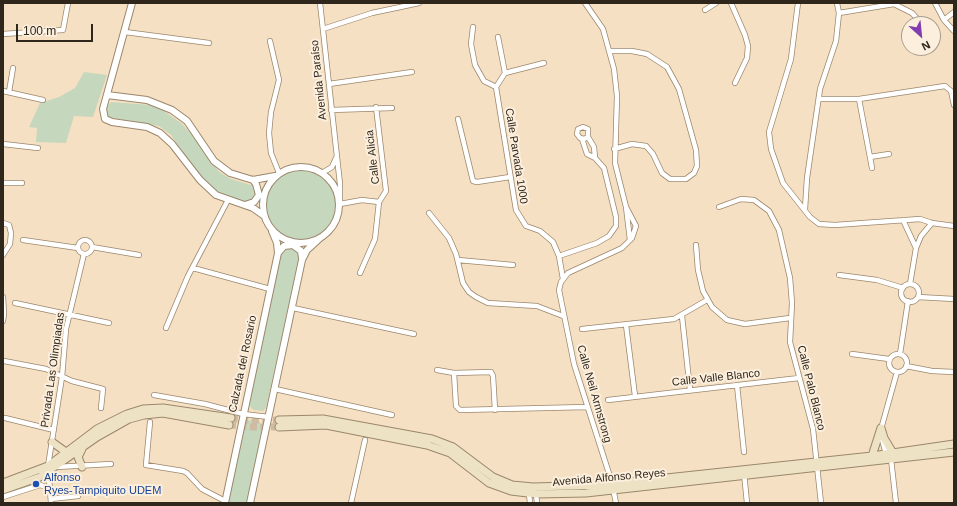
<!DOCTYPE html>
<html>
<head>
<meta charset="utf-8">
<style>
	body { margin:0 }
	#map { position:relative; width:957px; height:506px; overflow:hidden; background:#f6e0c3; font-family:Helvetica,sans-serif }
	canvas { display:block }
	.frame { position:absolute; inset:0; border:4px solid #2f271c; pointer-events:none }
	.north { position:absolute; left:901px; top:16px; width:40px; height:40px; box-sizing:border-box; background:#fcefdd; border:1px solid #aa9f90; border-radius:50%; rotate:153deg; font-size:11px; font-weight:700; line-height:16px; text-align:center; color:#2f271c }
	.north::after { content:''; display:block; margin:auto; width:14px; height:18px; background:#823db0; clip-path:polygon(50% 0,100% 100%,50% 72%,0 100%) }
	.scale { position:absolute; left:16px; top:24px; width:77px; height:18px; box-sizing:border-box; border:2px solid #2f271c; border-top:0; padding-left:5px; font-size:12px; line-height:14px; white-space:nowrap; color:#2f271c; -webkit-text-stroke:3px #fcefdd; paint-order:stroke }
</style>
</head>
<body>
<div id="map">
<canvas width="957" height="506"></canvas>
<div class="frame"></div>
<div class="north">N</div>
<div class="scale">100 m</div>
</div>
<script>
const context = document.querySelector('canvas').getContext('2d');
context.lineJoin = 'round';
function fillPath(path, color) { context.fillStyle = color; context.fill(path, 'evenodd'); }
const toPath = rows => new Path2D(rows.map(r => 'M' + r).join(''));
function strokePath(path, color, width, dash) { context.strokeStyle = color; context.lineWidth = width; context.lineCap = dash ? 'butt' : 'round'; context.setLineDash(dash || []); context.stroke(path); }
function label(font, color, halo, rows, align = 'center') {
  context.font = font + ' Helvetica,sans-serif'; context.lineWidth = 4; context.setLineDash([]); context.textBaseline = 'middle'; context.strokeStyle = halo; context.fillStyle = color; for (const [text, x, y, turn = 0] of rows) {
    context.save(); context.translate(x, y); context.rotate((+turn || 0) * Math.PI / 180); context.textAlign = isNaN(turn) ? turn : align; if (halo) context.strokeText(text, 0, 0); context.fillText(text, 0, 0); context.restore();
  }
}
fillPath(toPath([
	[84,72,107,75,93,117,74,116,66,143,36,142,37,128,29,127,40,103,59,97,75,88],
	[111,102,151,105,161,109,181,123,199,143,219,172,231,179,254,186,257,189,256,198,248,202,238,201,213,189,198,174,171,135,159,126,108,117,106,112,106,107],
	'265 205a36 36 0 1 1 72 0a36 36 0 1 1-72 0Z',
	[289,247,297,250,299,260,266,408,263,411,254,410,251,408,249,403,280,252],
	[252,419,260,422,262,431,248,503,228,503,244,423]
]), '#c5d7bd');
strokePath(toPath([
	[231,418,244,420,279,420],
	[229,425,254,427,279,427]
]), '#cebba2', 7, [7, 3.5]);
const minor = toPath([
	[320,3,340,184,340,201],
	[585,3,603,29,614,69,617,96,615,163,626,207,630,240],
	[731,3,745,35,748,46,747,58,735,83],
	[798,3,791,59,769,132,771,149,783,183,810,217,819,224,835,225,920,219,932,223,954,226],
	[935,3,944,20,954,31],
	[705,10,716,3],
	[839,13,894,4,912,13,922,24],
	[944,20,954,12],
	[473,27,471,44,475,65,484,81,496,87],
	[323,29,372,13,419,3],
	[125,32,209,43],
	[3,34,63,30,68,3],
	[498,37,505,73],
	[270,41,279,80,271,112,269,133,271,153,279,173],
	[610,51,632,51,647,54,667,67,679,89,696,150,697,166,694,173,686,179,670,179,662,173,653,154,646,146,632,144,614,149],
	[329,84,412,72],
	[496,87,516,210,526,226,540,231,553,242,559,256,563,279],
	[496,87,505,73,544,63],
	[3,91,43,100],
	[9,92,13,68],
	[819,99,859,99,945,86,951,91,954,105],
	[859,99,872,168],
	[376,107,386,191,379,202],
	[331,110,392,108],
	[458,119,473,181,477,182,510,177],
	[582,139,587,154,595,158],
	[3,144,38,148],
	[870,157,889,154],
	[322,173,332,167,336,158],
	[3,183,22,183],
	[340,204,362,200,379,202],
	[719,207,741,199,754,200,769,211,779,230,790,278,792,303,790,342,813,429,821,503],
	[805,209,807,178,820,89,836,41,839,13,837,3],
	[429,213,449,238,456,254,463,283,469,292,476,297,488,303,537,306,563,316],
	[903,220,916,248],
	[3,223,9,225,11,233,10,244,3,255],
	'78 247a7 7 0 1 1 14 0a7 7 0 1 1-14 0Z',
	[23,240,78,248],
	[696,245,698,270,703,291,712,307,727,320,745,324,790,318],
	[92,247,139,255],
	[559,256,597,243,609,236,616,226,616,217,604,168,595,158,594,147,588,137,588,129,583,127,578,129,577,134,580,138,584,139,588,137],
	[458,260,513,265],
	[193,268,270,289],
	[360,273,375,239,379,202],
	[839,275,877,280,903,288],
	[910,284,916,248,921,236,932,223],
	'901 293a9 9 0 1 1 18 0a9 9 0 1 1-18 0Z',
	[3,297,4,314,3,321],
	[918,297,954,299],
	[15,303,109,323],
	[293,308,414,334],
	[682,316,690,390],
	[626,325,635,396],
	[166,328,188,276,228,200],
	[582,329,674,319,707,300],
	'889 363a9 9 0 1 1 18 0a9 9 0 1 1-18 0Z',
	[852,354,889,359],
	[900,354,908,301],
	[4,361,46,369,72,381,103,389,101,408],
	[906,366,932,371,954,372],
	[437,370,454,373,491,372,493,376,495,410],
	[454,373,456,406,460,410,587,407],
	[737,385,744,452],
	[275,389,392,415],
	[154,395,205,404,243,414,269,417],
	[608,400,799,378],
	[5,418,54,430],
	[150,422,146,465,183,471,187,473,202,489,225,501],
	[881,429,897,372],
	[881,436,886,454,891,459,896,503],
	[56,467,111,464],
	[744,473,747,503],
	[529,494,530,503],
	[536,494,537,503],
	[3,497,40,485,50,488],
	[51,499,78,496],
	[51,503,48,466,62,377,66,329,84,254],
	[351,503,365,440],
	[616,503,612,483,574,364,559,290,561,282,568,273,622,248,632,238,636,226,626,207]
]);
const tertiary = toPath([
	[132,3,103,109,105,119,112,122,147,127,160,133,172,144,200,180,216,195,253,208,263,215],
	[107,95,147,100,172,110,187,121,214,161,230,173,253,180,275,176],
	'263 205a38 38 0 1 1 76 0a38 38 0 1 1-76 0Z',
	[245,205,254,202,259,195,256,184,253,180],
	[278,253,284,246,293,245,301,251,302,258],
	[225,503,278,253,277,243,272,231],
	[250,503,302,260,307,250,320,238]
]);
const secondary = toPath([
	[279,420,323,419,432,439,453,447,493,477,512,485,533,487,601,485,872,456,954,444],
	[279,427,326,425,427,445,450,453,489,483,511,491,536,494,586,493,954,452],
	[881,428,884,438,893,453],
	[52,442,66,452],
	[82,449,78,457,82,467],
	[872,456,881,428],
	[3,483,48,466,97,429,127,414,143,409,163,408,231,418],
	[3,490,40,477,97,437,129,419,144,415,163,413,229,425]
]);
strokePath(minor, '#9b876c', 6);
strokePath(tertiary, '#9b876c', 8);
strokePath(secondary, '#9b876c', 9);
strokePath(minor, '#fff', 4.5);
strokePath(tertiary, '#fff', 6);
strokePath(secondary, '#eee2c4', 7);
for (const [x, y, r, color] of [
	[36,484,4,"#1a4fb4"]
]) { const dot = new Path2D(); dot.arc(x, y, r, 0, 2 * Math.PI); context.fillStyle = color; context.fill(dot); strokePath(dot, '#fcefdd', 1.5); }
label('11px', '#2f271c', '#fcefdd', [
	["Avenida Paraíso",319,80,-96],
	["Calle Parvada 1000",516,156,81],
	["Calle Alicia",373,157,-97],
	["Calzada del Rosario",243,364,-78],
	["Privada Las Olimpiadas",53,370,-82],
	["Calle Valle Blanco",716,378,-6],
	["Calle Palo Blanco",811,388,76],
	["Calle Neil Armstrong",594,394,74],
	["Avenida Alfonso Reyes",609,478,-5]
]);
label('11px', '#164399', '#fcefdd', [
	["Alfonso",44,478],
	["Ryes-Tampiquito UDEM",44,491]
], 'left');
</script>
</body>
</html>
